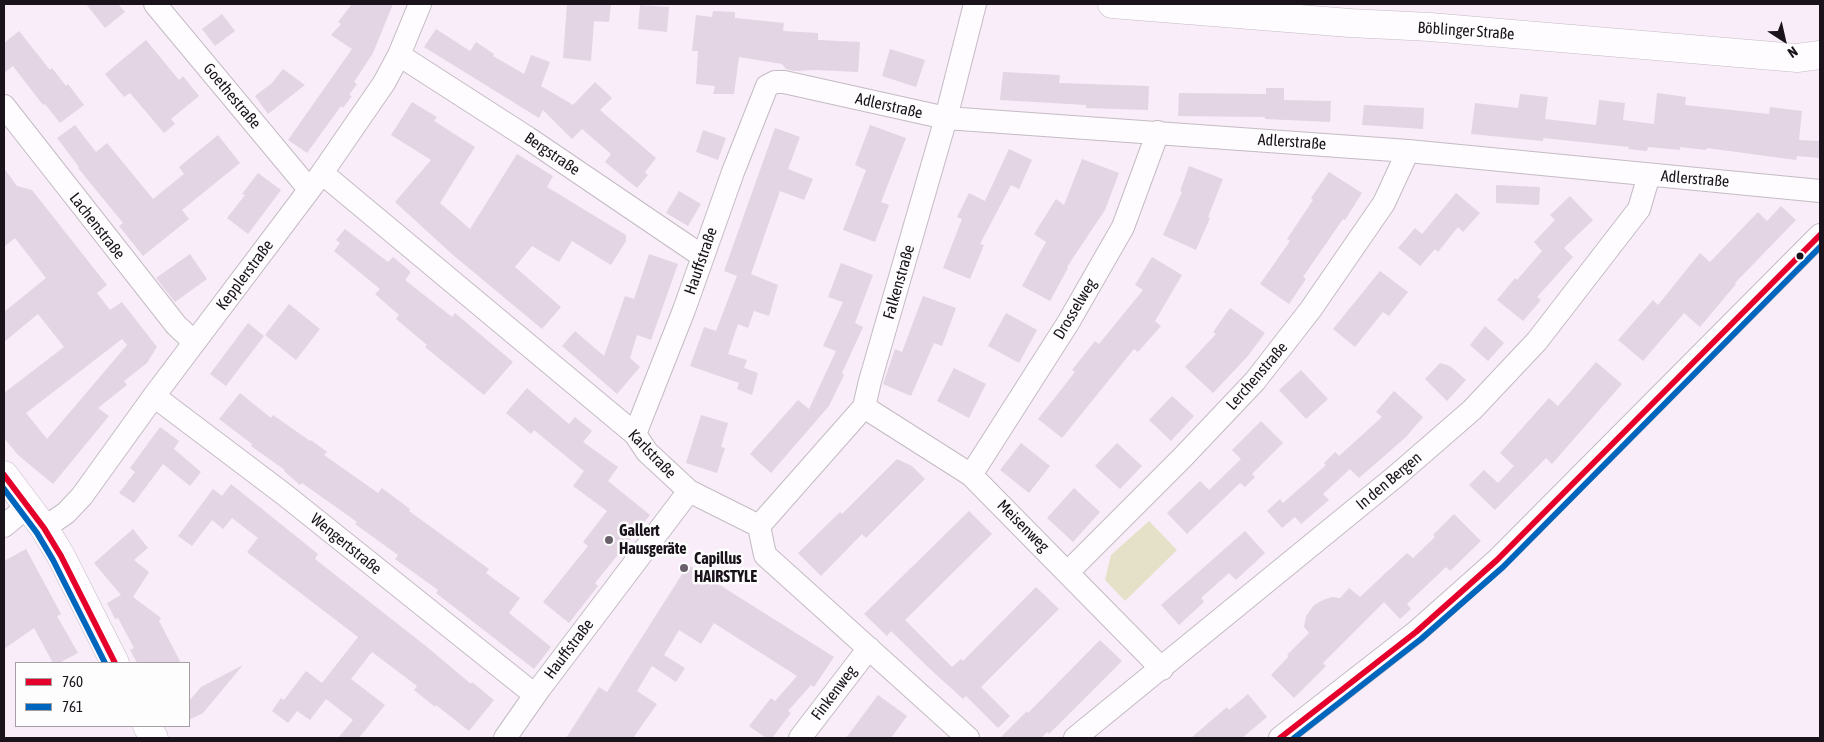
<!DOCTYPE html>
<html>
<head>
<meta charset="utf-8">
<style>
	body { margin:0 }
	#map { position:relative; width:1824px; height:742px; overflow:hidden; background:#f8edf8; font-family:"Asap Condensed",sans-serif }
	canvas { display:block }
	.frame { position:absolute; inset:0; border:5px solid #1b131c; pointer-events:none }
	.legend { position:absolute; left:15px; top:662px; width:175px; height:65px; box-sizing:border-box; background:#fdfdfd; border:1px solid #a39fa3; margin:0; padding:6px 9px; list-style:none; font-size:15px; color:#1b131c }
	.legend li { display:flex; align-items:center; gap:10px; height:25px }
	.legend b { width:25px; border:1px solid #a39fa3 }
	.north { position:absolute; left:1759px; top:15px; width:50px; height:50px; -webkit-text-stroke:4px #fdfdfd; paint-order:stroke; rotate:145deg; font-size:14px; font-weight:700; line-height:20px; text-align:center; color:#1b131c }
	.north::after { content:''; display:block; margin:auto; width:18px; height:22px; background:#1b131c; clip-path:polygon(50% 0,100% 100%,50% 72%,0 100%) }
</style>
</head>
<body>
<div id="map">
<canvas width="1824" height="742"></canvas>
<div class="frame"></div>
<ul class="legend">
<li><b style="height:6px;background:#e4002b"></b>760</li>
<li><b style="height:6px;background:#0065bd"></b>761</li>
</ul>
<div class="north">N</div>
</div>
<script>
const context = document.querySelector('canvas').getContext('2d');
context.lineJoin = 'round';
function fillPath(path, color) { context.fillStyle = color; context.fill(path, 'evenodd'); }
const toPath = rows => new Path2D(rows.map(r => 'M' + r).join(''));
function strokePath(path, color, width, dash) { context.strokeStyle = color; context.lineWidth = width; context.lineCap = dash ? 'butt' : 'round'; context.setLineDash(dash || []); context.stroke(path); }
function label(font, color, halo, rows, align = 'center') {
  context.font = font + ' "Asap Condensed",sans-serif'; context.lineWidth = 5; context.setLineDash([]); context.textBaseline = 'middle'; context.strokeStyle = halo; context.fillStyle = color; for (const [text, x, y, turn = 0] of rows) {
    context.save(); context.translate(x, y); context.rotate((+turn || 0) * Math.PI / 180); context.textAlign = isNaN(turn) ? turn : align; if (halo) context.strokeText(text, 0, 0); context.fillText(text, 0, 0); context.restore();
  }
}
fillPath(toPath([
	[1149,521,1177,550,1125,601,1105,580,1111,555]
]), '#e4e1c8');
fillPath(toPath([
	[86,4,118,4,125,12,105,28],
	[352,4,393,4,373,53,354,82,357,84,349,95,352,96,343,108,341,106,307,153,288,140,352,49,331,35,341,24,338,22],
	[567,4,611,4,609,22,594,21,591,61,563,58],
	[640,5,669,7,667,32,638,29],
	[713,11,735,12,735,18,784,23,783,31,818,33,818,40,860,42,858,72,816,70,794,71,786,69,782,64,739,57,734,94,713,94,715,86,696,84,698,51,692,51,696,15,712,17],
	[222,14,235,31,215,46,202,29],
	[436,29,470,51,476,42,494,54,493,56,524,74,531,55,550,62,541,86,573,105,595,82,612,98,600,110,656,158,645,172,648,175,637,188,605,162,611,154,582,129,572,139,543,110,539,118,424,47],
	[19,31,50,70,52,68,66,86,68,84,84,105,60,123,45,104,43,105,13,66,4,73,4,43],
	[146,40,179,80,183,76,199,96,171,119,175,124,164,133,130,93,124,97,105,74],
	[890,49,925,60,916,87,882,76],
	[283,69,305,85,268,114,255,96,272,83],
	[1003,72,1060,75,1059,83,1149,86,1148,110,1086,108,1086,105,1000,100],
	[1266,88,1284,88,1284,100,1331,101,1330,122,1265,119,1265,117,1178,116,1179,93,1266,94],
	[1657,93,1686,97,1685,105,1769,114,1770,107,1802,111,1799,140,1820,141,1820,158,1797,156,1796,160,1707,148,1706,150,1680,147,1680,150,1648,147,1647,151,1628,149,1629,147,1543,138,1543,141,1471,134,1475,103,1518,108,1520,94,1548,97,1545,119,1596,125,1599,100,1625,103,1623,120,1654,124],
	[412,102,437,117,434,121,475,147,440,203,470,229,517,154,553,176,547,187,626,235,626,241,611,265,572,241,559,262,532,246,515,267,561,307,542,329,453,255,395,202,431,160,391,135],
	[1364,105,1424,108,1423,129,1362,125],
	[75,125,96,152,107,143,153,199,184,174,179,167,218,135,240,163,182,210,189,219,143,256,119,226,123,223,78,168,79,167,57,138],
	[870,125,906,138,881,202,889,205,875,242,843,230,866,170,855,165],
	[775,128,800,137,788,169,813,179,804,200,780,191,751,274,778,285,769,316,754,311,748,328,738,324,728,354,747,360,744,368,758,373,752,395,737,389,739,383,690,366,704,327,716,331,737,276,724,271],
	[703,130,726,138,718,160,696,152],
	[1009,149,1032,160,1019,189,1011,185,980,244,984,245,970,279,943,268,962,219,957,217,969,193,985,201],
	[1082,159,1119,173,1105,210,1067,267,1068,268,1050,301,1022,286,1046,242,1034,234,1056,199,1064,205],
	[1189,166,1223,179,1208,217,1210,218,1196,250,1163,235,1182,192,1180,191],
	[4,168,17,186,32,190,107,285,97,293,110,310,122,302,157,347,147,363,124,381,127,385,98,408,109,416,53,484,18,455,4,438,4,393,64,347,38,314,4,342,4,312,46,278,15,238,4,247],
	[122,339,127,345,47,439,26,413],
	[1329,172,1362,193,1345,220,1343,219,1303,277,1306,279,1289,304,1260,284,1290,241,1287,239,1313,200,1311,198],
	[258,173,281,190,248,234,227,218,245,195,242,194],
	[1496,185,1540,187,1539,205,1496,203],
	[679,191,701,204,688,226,666,213],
	[1456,193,1480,213,1463,232,1458,227,1438,252,1435,249,1420,266,1398,248,1415,228,1422,234],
	[1570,196,1593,220,1564,248,1573,257,1537,297,1541,300,1523,321,1497,300,1515,278,1517,280,1542,251,1534,242,1555,220,1550,215],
	[1781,206,1796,220,1735,283,1736,284,1700,327,1684,313,1643,361,1618,340,1653,300,1658,305,1700,253,1710,262,1758,212,1767,221],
	[345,229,388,262,393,257,411,272,405,280,452,317,455,313,513,362,484,395,425,347,427,345,396,319,399,315,375,294,380,289,334,251,340,243,336,240],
	[190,254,207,279,175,302,156,278],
	[649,254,678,264,651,340,637,335,630,358,640,367,617,394,562,346,575,331,604,356,625,296,634,299],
	[1152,257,1182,275,1155,321,1161,326,1138,352,1134,349,1062,438,1038,419,1075,372,1072,370,1095,341,1099,344,1143,290,1135,285],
	[841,263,873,275,855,323,863,327,842,373,844,375,829,406,771,473,750,454,798,400,809,409,836,351,823,346,843,302,828,297],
	[1380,271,1408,292,1389,316,1383,312,1355,347,1333,329],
	[923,296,956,308,942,346,934,343,911,396,883,384,895,349,902,352],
	[289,304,320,329,296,360,265,335],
	[1230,308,1265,333,1247,357,1213,393,1185,367,1216,334,1213,332],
	[1006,313,1037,330,1019,363,988,346],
	[248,323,264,336,226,386,210,374],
	[1485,326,1504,343,1488,361,1470,345],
	[1596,362,1622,384,1552,464,1546,458,1495,510,1469,485,1484,470,1498,483,1514,466,1500,453,1549,398,1558,406],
	[1440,363,1450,366,1466,380,1447,401,1425,379],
	[954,368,986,384,969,418,937,401],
	[1301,370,1328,399,1306,419,1279,390],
	[527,388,569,424,575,417,592,431,583,442,618,467,608,481,650,515,595,583,598,586,569,623,543,602,588,546,583,542,607,511,573,486,584,471,534,430,531,434,506,413],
	[1394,391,1423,417,1406,437,1359,478,1350,469,1323,494,1329,500,1301,524,1295,517,1282,528,1267,511,1280,499,1283,503,1326,465,1324,463,1335,452,1339,456,1382,417,1376,412],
	[240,393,271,418,273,415,310,441,311,440,327,452,324,455,378,493,382,488,410,509,409,511,489,569,486,573,520,598,509,613,551,647,534,669,436,593,438,590,395,559,398,555,355,524,357,522,302,483,300,485,284,471,285,470,251,446,252,444,219,419],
	[1172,396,1194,416,1171,441,1149,420],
	[701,415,728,423,721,447,725,448,717,473,686,463],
	[1261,421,1283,443,1252,474,1255,477,1245,487,1240,483,1187,534,1167,513,1200,481,1209,490,1241,459,1232,450],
	[160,427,179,441,174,449,201,472,190,486,163,464,134,503,119,493,135,472,130,468],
	[1021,443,1050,466,1029,493,1000,470],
	[1117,443,1142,466,1120,489,1095,466],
	[897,459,912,466,925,479,866,538,862,534,821,576,798,553,840,512,842,514],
	[231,484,318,554,315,559,427,647,471,684,472,682,494,700,469,731,436,705,435,707,414,690,417,686,372,652,351,679,385,705,359,738,338,738,353,720,326,699,310,720,297,711,288,723,272,711,281,698,284,700,306,671,322,683,358,637,247,552,258,538,232,518,223,529,212,520,192,546,178,536,213,489,222,496],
	[1074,488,1100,512,1073,542,1047,518],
	[969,511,992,534,905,620,952,667,961,659,963,661,1036,587,1059,609,981,687,1010,716,998,728,966,696,963,699,930,669,891,631,887,636,864,614],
	[1454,514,1481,541,1450,571,1446,567,1407,604,1411,609,1400,619,1384,602,1323,663,1326,666,1294,698,1271,675,1289,656,1287,655,1309,633,1304,627,1306,616,1314,605,1323,600,1332,597,1340,598,1349,588,1360,597,1407,553,1413,558,1435,537,1433,535],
	[133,529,148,548,134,560,149,572,133,597,161,618,159,621,181,663,137,663,130,650,134,648,118,618,115,619,107,603,121,595,94,563],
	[1245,531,1265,553,1236,580,1229,573,1201,598,1204,602,1179,625,1161,605],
	[26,549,61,614,57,616,78,653,59,663,53,663,34,628,4,649,4,561],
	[688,565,834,657,814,687,811,685,788,711,791,713,772,738,766,738,749,726,771,698,775,701,797,676,714,623,701,644,679,630,672,642,664,655,685,668,676,682,652,666,637,691,657,704,633,738,566,738,599,687,607,692],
	[1100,640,1122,661,1049,734,1047,732,1041,738,1000,738,1027,711,1028,713],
	[243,665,203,713,189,720,189,701,201,687],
	[1248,694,1267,717,1242,738,1191,738,1227,707,1229,710],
	[878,695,907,716,891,738,846,738]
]), '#e3d5e3');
const minor = toPath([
	[155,4,309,189],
	[399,55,528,138,702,256],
	[4,106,176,325,194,342],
	[322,173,635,434,647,452,689,491,759,526,765,555,968,738],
	[154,396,285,495,535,695],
	[864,407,971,475,1162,669],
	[635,434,684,310,733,172,767,86,775,82,784,82,946,118,1408,151,1820,191],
	[971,475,1068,323,1123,227,1158,132],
	[4,526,28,506],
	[759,526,864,407,870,381,946,118,975,4],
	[44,528,66,513,82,496,154,396,322,173,384,83,399,55,420,4],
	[1068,572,1183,457,1255,381,1311,309,1384,203,1408,151],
	[505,738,540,688,689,491],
	[800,738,869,648],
	[1075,738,1396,476,1472,410,1537,341,1639,209,1649,175],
	[1280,738,1416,632,1497,560,1820,235]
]);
const tertiary = toPath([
	[4,475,44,528,61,556,115,663],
	[147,726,154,738]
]);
const secondary = toPath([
	[1112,4,1350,23,1430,27,1797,58,1820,55]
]);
strokePath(minor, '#c4bbc4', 24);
strokePath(tertiary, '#c4bbc4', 29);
strokePath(secondary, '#c4bbc4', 29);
strokePath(minor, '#fefcfe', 22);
strokePath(tertiary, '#fefcfe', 28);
strokePath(secondary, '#fefcfe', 28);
strokePath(toPath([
	[4,475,44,528,61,556,115,663],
	[1280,738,1416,632,1497,560,1820,235]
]), '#e4002b', 6);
strokePath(toPath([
	[4,489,37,533,53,560,105,663],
	[1294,738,1421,639,1503,567,1820,247]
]), '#0065bd', 6);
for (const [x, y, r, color] of [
	[1800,256,4.5,"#1b131c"],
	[609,540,5,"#685f69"],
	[684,568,5,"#685f69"]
]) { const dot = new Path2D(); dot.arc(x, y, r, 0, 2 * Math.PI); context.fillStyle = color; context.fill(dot); strokePath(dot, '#fdfdfd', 2); }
label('16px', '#1b131c', '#fdfdfd', [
	["Böblinger Straße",1466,31,4],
	["Goethestraße",232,96,50],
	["Adlerstraße",889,106,13],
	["Adlerstraße",1292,142,4],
	["Bergstraße",552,154,34],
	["Adlerstraße",1695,179,5],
	["Lachenstraße",97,226,52],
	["Hauffstraße",701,261,-71],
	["Kepplerstraße",245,275,-53],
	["Falkenstraße",899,282,-74],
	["Drosselweg",1075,309,-59],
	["Lerchenstraße",1257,376,-49],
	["Karlstraße",652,454,46],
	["In den Bergen",1389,481,-40],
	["Meisenweg",1023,526,45],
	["Wengertstraße",346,544,39],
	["Hauffstraße",569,649,-53],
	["Finkenweg",834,693,-53]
]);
label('bold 16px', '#1b131c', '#fdfdfd', [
	["Gallert",619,531],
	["Hausgeräte",619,549],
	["Capillus",694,559],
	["HAIRSTYLE",694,577]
], 'left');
</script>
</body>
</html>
